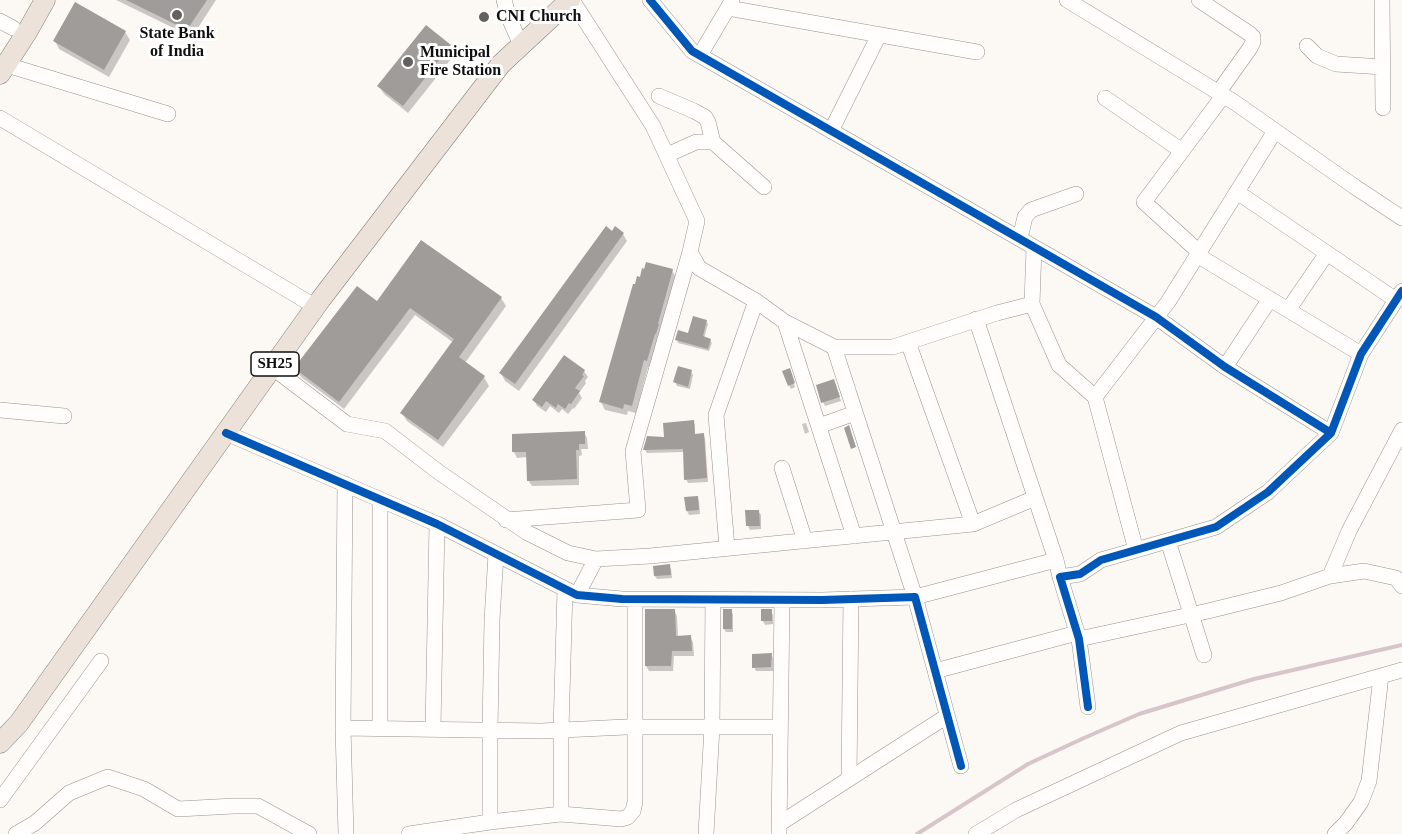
<!DOCTYPE html>
<html>
<head>
<meta charset="utf-8">
<style>
	body { margin:0 }
	canvas { display:block; background:#fcf8f4 }
</style>
</head>
<body>
<canvas width="1402" height="834"></canvas>
<script>
const context = document.querySelector('canvas').getContext('2d');
context.lineJoin = 'round';
function fillPath(path, color) { context.fillStyle = color; context.fill(path, 'evenodd'); }
const toPath = rows => new Path2D(rows.map(r => 'M' + r).join(''));
function strokePath(path, color, width, dash) { context.strokeStyle = color; context.lineWidth = width; context.lineCap = dash ? 'butt' : 'round'; context.setLineDash(dash || []); context.stroke(path); }
function label(font, color, halo, rows, align = 'center') {
  context.font = font + ' "Times New Roman",serif'; context.lineWidth = 6; context.setLineDash([]); context.textBaseline = 'middle'; context.strokeStyle = halo; context.fillStyle = color; for (const [text, x, y, turn = 0] of rows) {
    context.save(); context.translate(x, y); context.rotate((+turn || 0) * Math.PI / 180); context.textAlign = isNaN(turn) ? turn : align; if (halo) context.strokeText(text, 0, 0); context.fillText(text, 0, 0); context.restore();
  }
}
fillPath(toPath([
	[116,0,216,0,192,37],
	[125,32,130,40,109,77,59,49,55,41],
	[450,46,455,54,408,113,384,94,379,86],
	[623,234,627,241,519,391,505,381,501,373],
	[672,270,676,278,651,368,648,367,636,413,628,411,627,415,605,410,601,402],
	[501,298,506,306,465,363,484,377,489,386,443,447,407,421,402,413,454,343,415,315,344,409,301,377,296,369,377,304],
	[706,321,708,324,704,338,710,340,712,343,709,351,678,343,677,339,689,335],
	[584,371,588,377,585,381,586,383,579,393,582,398,574,409,573,408,568,414,562,409,559,413,550,406,546,412,537,406,534,400],
	[691,372,693,375,690,389,677,386,675,382],
	[791,374,795,387,791,389,789,385],
	[835,384,841,401,825,406,823,402],
	[693,421,695,425,695,436,703,435,705,438,708,482,688,483,686,479,684,452,647,453,645,450,649,437,666,438],
	[806,423,809,432,805,434,802,424],
	[584,432,587,438,588,449,581,449,582,455,579,456,579,485,532,486,528,480,528,457,517,458,514,452],
	[697,497,699,501,700,514,689,515,687,511,686,499],
	[758,511,761,515,761,529,750,530,748,526],
	[669,565,671,569,672,578,657,579,655,576],
	[674,611,677,616,678,637,690,637,693,642,694,656,674,656,673,671,649,671,646,666],
	[731,611,733,614,733,632,726,632,724,629],
	[771,611,773,615,773,624,765,625,763,621],
	[771,654,773,658,773,671,756,671,754,667]
]), '#0003');
fillPath(toPath([
	[126,0,207,0,187,30],
	[75,2,126,31,104,70,53,41],
	[426,25,451,45,403,106,377,86],
	[606,226,612,231,615,226,624,233,515,384,499,373],
	[421,240,502,297,459,357,485,376,438,440,400,413,454,339,410,308,339,402,294,368,357,286,377,301],
	[646,262,673,269,658,324,659,324,656,334,655,334,647,361,644,360,632,406,624,404,623,409,599,402,633,284,635,284,637,276,640,277,642,268,644,269],
	[693,316,707,320,703,336,711,339,708,349,675,340,678,330,688,333],
	[564,355,585,370,582,375,584,376,575,388,580,391,571,404,569,403,565,409,558,404,556,408,546,401,542,407,532,400],
	[678,366,692,370,688,387,673,382],
	[790,368,795,383,788,386,782,371],
	[834,379,840,397,821,403,816,385],
	[694,420,695,434,704,433,707,478,684,480,683,449,643,450,647,436,664,437,663,423],
	[849,425,856,447,851,449,844,428],
	[585,431,585,444,579,444,579,450,576,450,577,479,527,481,526,452,512,452,512,434],
	[698,496,699,510,686,511,684,497],
	[745,510,759,510,760,526,746,526],
	[670,564,671,575,654,576,653,566],
	[645,609,675,609,676,636,691,635,692,651,672,651,671,666,645,666],
	[723,609,732,609,732,629,723,629],
	[761,609,772,609,772,621,761,621],
	[772,653,771,667,752,668,752,654]
]), '#a09c99');
const minor = toPath([
	[504,0,509,18,521,45],
	[572,0,653,126,697,221,690,252],
	[650,0,692,51,1156,317,1225,367,1331,433],
	[1067,0,1234,102,1355,187,1402,218],
	[1199,0,1250,34,1253,37,1253,42,1250,48,1218,93],
	[1382,0,1383,108],
	[728,8,977,52],
	[0,21,13,28],
	[1307,46,1317,56,1336,64,1383,67],
	[700,55,732,1],
	[0,63,168,114],
	[659,96,694,111,705,117,708,122,713,142],
	[1105,98,1182,151],
	[0,118,316,307],
	[831,131,879,35],
	[667,155,696,142,713,142,764,187],
	[1237,192,1396,300],
	[1020,238,1025,217,1031,210,1076,194],
	[1199,252,1144,202,1223,96],
	[1197,255,1361,354],
	[1032,304,1034,247],
	[1288,310,1327,253],
	[976,319,1056,560],
	[785,322,854,536],
	[908,342,973,524],
	[1225,367,1270,299],
	[273,368,347,424,385,431,440,473,526,532,568,553,596,559],
	[0,410,64,416],
	[819,426,855,413],
	[226,433,437,524,577,595,622,599,822,600,915,597,961,766],
	[782,468,805,541],
	[380,500,380,728],
	[506,520,638,510,633,451,690,252,699,268,756,301],
	[1168,541,1204,655],
	[727,548,716,415,756,301,785,322,834,347],
	[1136,550,1095,397,1168,302,1275,131],
	[1330,576,1349,531,1402,430],
	[1060,577,1056,560,915,597,834,347,893,347,997,313,1032,304,1059,365,1095,397],
	[577,595,596,559,650,556,973,524,1035,498],
	[1079,639,1208,611,1281,593,1330,576,1364,571,1396,578,1402,586],
	[935,671,1077,633],
	[1088,707,1079,639,1060,577,1080,574,1101,560,1216,527,1268,492,1331,433,1361,354,1402,291],
	[343,728,345,484],
	[433,728,437,524],
	[849,779,851,599],
	[0,800,101,661],
	[561,814,561,730,565,589],
	[490,822,490,730,492,620,496,554],
	[779,824,947,716],
	[16,834,35,823,69,793,108,777,144,789,178,809,234,806,258,806,309,834],
	[346,834,343,728,541,731,626,727,780,727],
	[409,834,490,822,561,814,621,819,628,817,633,811,635,802,635,599],
	[706,834,712,727,713,600],
	[779,834,782,600],
	[976,834,1016,810,1181,733,1402,670],
	[1335,834,1346,823,1361,802,1369,781,1381,676]
]);
const major = toPath([
	[0,74,27,32,45,0],
	[0,743,19,723,321,299,501,64,570,0]
]);
strokePath(minor, '#969492', 16);
strokePath(major, '#83817f', 21);
strokePath(minor, '#fffefd', 15);
strokePath(major, '#ede2d9', 20);
strokePath(toPath([
	[917,834,1028,764,1084,738,1139,714,1254,679,1402,645]
]), '#d8c5ca', 4);
strokePath(toPath([
	[650,0,692,51,1156,317,1225,367,1331,433],
	[226,433,437,524,577,595,622,599,822,600,915,597,961,766],
	[1088,707,1079,639,1060,577,1080,574,1101,560,1216,527,1268,492,1331,433,1361,354,1402,291]
]), '#0057b8', 8);
for (const [x, y, r, color] of [
	[177,15,6,"#62615f"],
	[484,17,6,"#62615f"],
	[408,62,6,"#62615f"]
]) { const dot = new Path2D(); dot.arc(x, y, r, 0, 2 * Math.PI); context.fillStyle = color; context.fill(dot); strokePath(dot, '#fff', 2); }
for (const [x, y, w] of [
	[275,364,48]
]) { const box = new Path2D(); box.roundRect(x - w / 2, y - 12, w, 24, 4.5); context.fillStyle = '#fff'; context.fill(box); strokePath(box, '#0f0f0f', 1.5); }
label('bold 15px', '#0f0f0f', null, [
	["SH25",275,364]
]);
label('bold 16px', '#0f0f0f', '#fff', [
	["CNI Church",496,17],
	["State Bank",177,34,"center"],
	["of India",177,52,"center"],
	["Municipal",420,53],
	["Fire Station",420,71]
], 'left');
</script>
</body>
</html>
